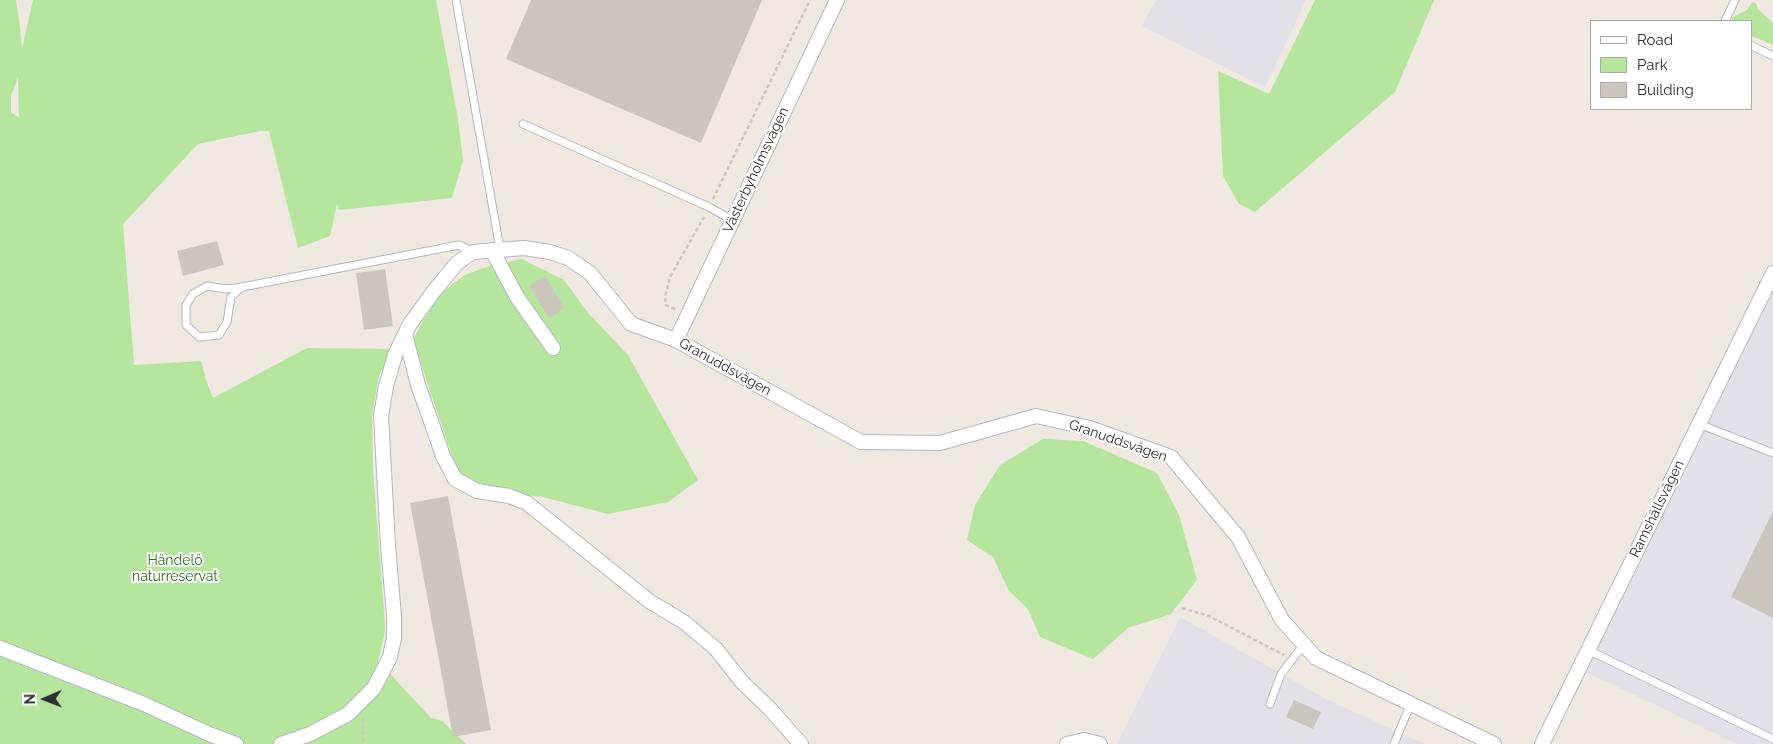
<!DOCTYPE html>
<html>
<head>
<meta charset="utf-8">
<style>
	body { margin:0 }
	#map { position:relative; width:1773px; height:744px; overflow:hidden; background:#efe9e1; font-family:Raleway,sans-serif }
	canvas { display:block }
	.legend { position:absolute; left:1590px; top:20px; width:162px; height:90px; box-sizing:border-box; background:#fff; border:1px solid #ababab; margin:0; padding:6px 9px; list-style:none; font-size:15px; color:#2e2e2e }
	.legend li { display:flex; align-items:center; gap:10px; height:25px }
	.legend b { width:25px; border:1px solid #ababab }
	.north { position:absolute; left:20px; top:674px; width:50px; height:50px; -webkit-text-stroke:4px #fff; paint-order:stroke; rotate:269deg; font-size:14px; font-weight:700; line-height:20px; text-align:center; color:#2e2e2e }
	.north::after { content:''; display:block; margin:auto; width:18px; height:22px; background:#2e2e2e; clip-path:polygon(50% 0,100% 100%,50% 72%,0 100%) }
</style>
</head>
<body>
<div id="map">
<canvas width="1773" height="744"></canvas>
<ul class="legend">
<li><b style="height:6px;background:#fff"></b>Road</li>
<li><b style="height:14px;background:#b6e59e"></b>Park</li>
<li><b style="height:14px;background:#cbc7bf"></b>Building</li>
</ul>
<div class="north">N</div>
</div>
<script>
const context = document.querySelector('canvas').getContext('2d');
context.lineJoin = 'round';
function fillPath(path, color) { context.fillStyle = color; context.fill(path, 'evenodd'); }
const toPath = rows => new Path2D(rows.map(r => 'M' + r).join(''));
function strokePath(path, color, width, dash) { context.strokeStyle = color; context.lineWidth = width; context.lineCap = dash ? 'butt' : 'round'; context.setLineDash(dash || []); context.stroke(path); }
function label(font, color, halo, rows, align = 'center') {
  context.font = font + ' Raleway,sans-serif'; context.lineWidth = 4; context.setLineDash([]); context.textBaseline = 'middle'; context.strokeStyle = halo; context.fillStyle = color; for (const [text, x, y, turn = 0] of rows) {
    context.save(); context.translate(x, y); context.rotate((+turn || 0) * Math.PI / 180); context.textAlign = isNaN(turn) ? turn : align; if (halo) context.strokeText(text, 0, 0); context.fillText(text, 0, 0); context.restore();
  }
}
fillPath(toPath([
	[1156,0,1306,0,1265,87,1142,26],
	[1773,291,1773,744,1737,744,1584,671,1721,392],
	[1180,617,1330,701,1425,744,1117,744]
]), '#e3e1e8');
fillPath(toPath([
	[0,0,16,0,20,27,22,49,33,0,436,0,458,119,463,161,452,198,339,210,337,204,330,236,298,248,269,131,260,131,198,144,123,224,134,365,201,361,207,383,213,398,307,348,391,349,392,348,379,376,372,416,373,470,385,625,385,633,378,661,431,718,442,721,466,744,0,744],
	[18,77,19,118,11,112,11,96],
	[1315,0,1434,0,1395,92,1255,212,1239,204,1223,176,1218,71,1269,94],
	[1752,2,1756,3,1758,9,1773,23,1773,45,1752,36,1752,21,1731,21,1733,17,1747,10],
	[522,259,564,280,588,313,628,355,698,480,668,502,608,514,543,497,489,491,461,476,452,456,413,340,420,326,441,293,465,275,492,265],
	[1043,439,1083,441,1157,473,1179,515,1197,580,1171,614,1128,628,1093,659,1040,637,1028,609,1009,591,993,557,967,540,975,505,1000,465]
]), '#b6e59e');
fillPath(toPath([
	[531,0,762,0,701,143,506,59],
	[217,241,224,265,183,276,177,251],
	[385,269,393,326,364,330,356,273],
	[545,276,565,308,549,318,529,286],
	[448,496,491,730,453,737,410,503],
	[1773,511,1773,618,1731,597],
	[1294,700,1321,712,1313,729,1286,717]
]), '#cbc7bf');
const service = toPath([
	[456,0,500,249],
	[1725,21,1735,0],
	[1752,46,1773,56],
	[523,124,709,207,732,220],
	[242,287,231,297,227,322,219,335,199,337,186,325,186,305,193,294,207,286,226,289,242,287,459,245,473,252],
	[1699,424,1773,453],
	[1588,650,1773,739],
	[1270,704,1281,674,1304,644],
	[1394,744,1411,703]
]);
const minor = toPath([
	[492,250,517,297,553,348],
	[405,334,418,385,432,424,443,456,455,479,477,491,509,496,527,503,649,601,684,622,716,649,742,682,770,709,801,744],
	[676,340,837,0],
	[0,648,144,704,209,734,236,744],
	[281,744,310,734,348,714,374,688,390,657,394,638,394,616,388,545,381,416,386,386,395,355,405,334,410,324,434,291,457,263,473,252,524,248,550,252,568,258,590,273,631,324,676,340,861,442,940,443,1036,416,1090,428,1171,457,1238,537,1282,620,1316,658,1494,744],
	[1067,744,1084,740,1100,744],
	[1542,744,1773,273]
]);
strokePath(service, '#b4b7c1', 9);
strokePath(minor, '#b4b7c1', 16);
strokePath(toPath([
	[713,199,810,0],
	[675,309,666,305,665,297,670,277,704,217],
	[1182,608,1209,616,1284,655],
	[363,718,363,744]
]), '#c9c9c9', 2.5, [4, 2.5]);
strokePath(service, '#fff', 7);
strokePath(minor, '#fff', 14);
label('14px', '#2e2e2e', '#fff', [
	["Västerbyholmsvägen",756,170,-65],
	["Granuddsvägen",725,367,29],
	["Granuddsvägen",1118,441,19],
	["Ramshällsvägen",1657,509,-64]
]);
label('14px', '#2c6e1b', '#fff', [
	["Händelö",175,561],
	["naturreservat",175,577]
]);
</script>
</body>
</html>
